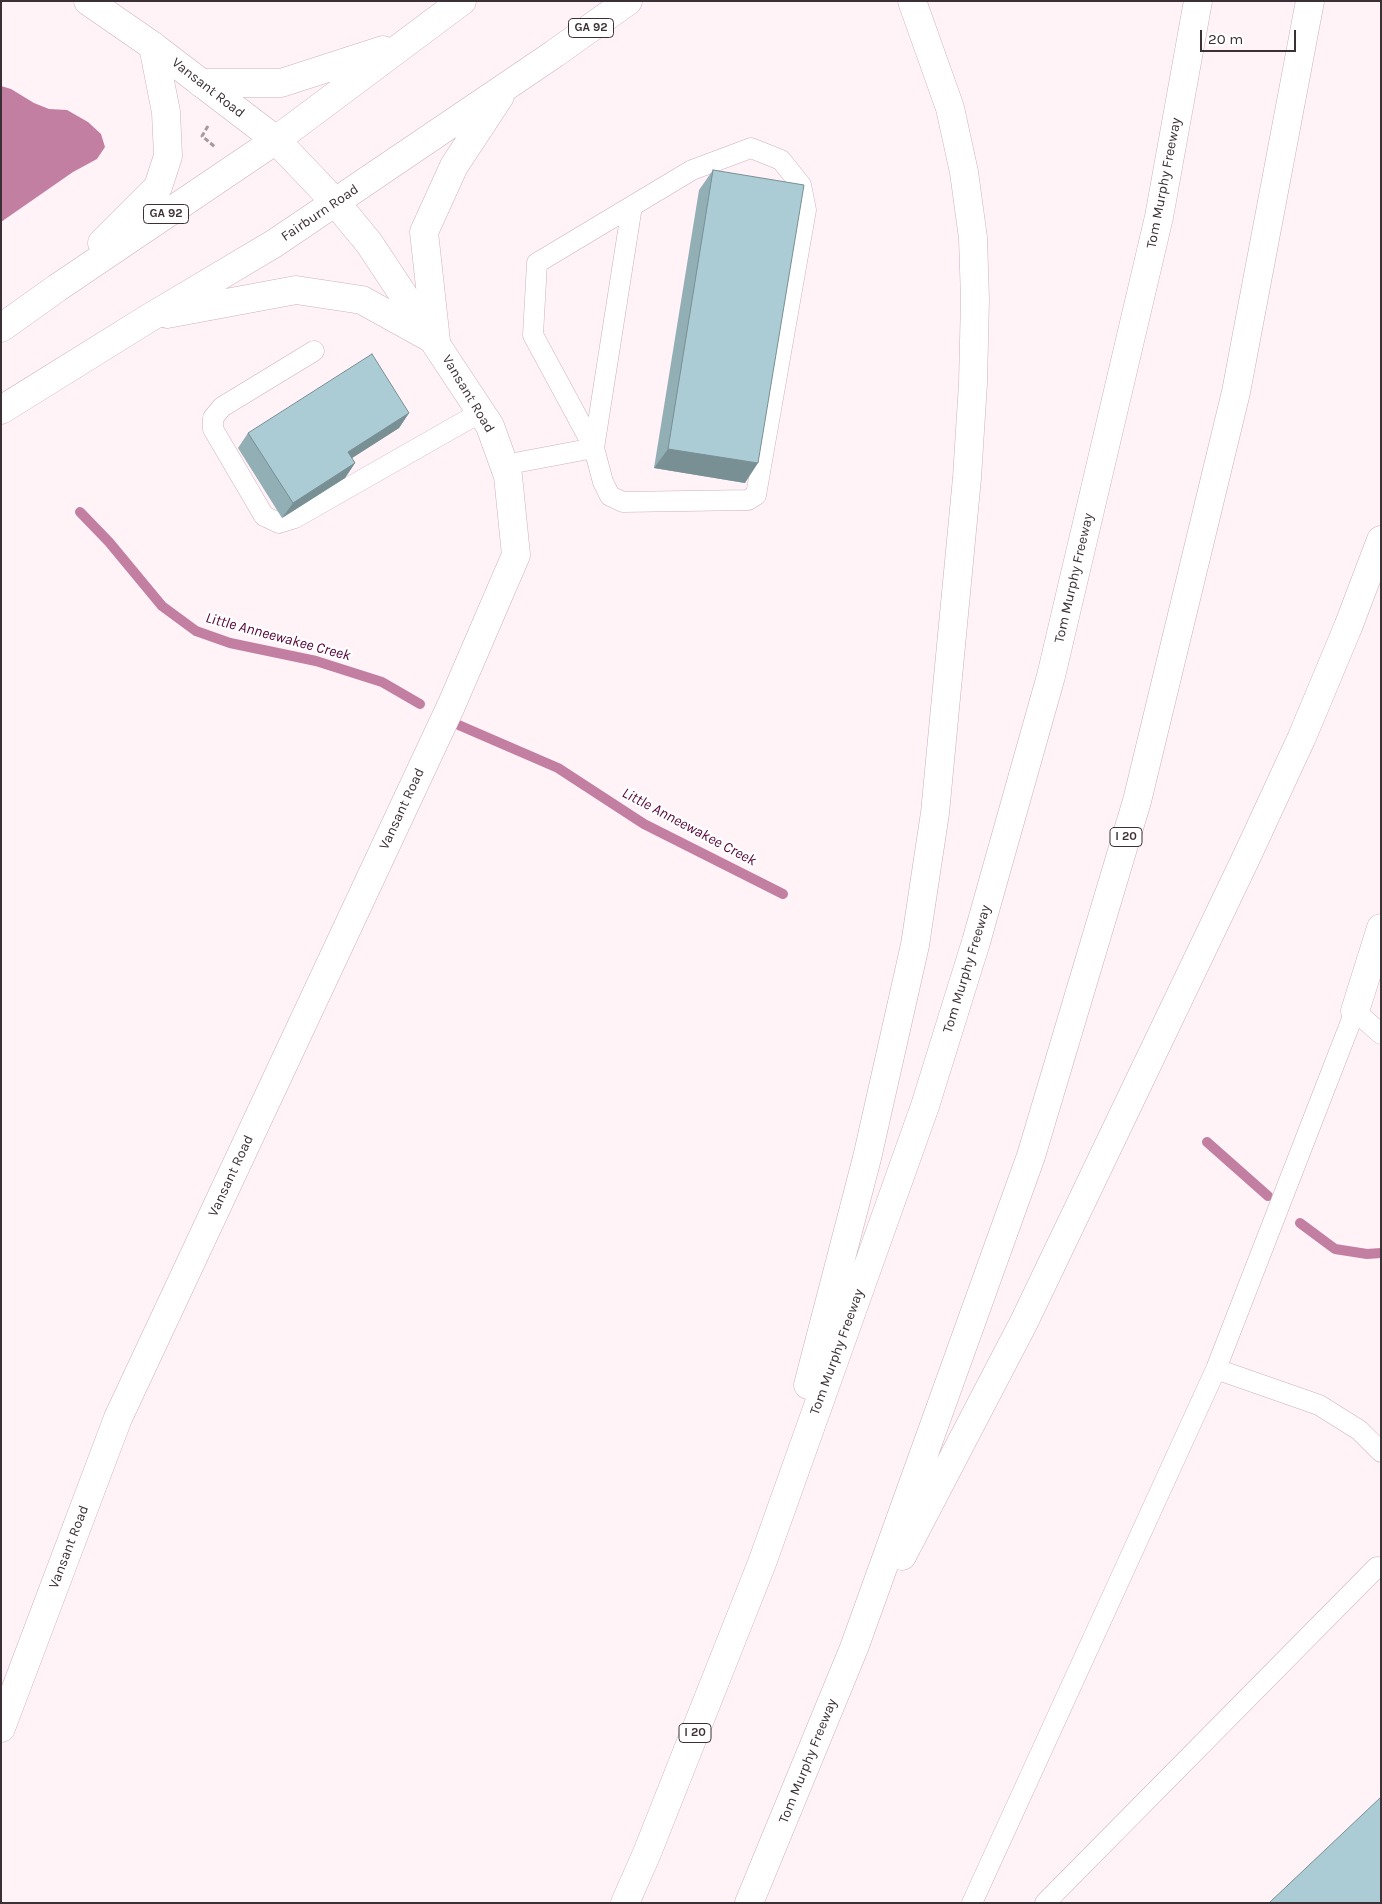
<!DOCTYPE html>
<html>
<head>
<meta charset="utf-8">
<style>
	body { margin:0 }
	#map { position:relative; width:1382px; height:1904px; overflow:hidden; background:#fff3f8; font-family:Karla,sans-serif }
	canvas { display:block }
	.frame { position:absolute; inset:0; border:2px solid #3b3035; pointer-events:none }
	.scale { position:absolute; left:1200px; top:30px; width:96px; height:22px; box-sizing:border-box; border:2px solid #3b3035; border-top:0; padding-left:6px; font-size:15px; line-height:18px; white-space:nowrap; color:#3b3035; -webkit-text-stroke:4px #fff; paint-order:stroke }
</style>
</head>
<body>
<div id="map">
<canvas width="1382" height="1904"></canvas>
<div class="frame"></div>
<div class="scale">20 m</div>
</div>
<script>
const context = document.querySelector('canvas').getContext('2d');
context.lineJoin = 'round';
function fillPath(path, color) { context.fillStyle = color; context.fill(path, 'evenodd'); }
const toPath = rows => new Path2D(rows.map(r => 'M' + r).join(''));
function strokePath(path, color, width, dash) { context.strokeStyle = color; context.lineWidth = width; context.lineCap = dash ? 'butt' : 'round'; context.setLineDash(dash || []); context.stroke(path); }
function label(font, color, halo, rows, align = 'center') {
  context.font = font + ' Karla,sans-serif'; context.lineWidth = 4.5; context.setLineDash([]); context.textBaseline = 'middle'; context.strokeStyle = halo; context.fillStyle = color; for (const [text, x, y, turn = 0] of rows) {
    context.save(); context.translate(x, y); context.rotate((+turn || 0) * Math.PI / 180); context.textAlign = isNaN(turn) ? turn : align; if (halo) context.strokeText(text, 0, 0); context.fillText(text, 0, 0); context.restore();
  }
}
fillPath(toPath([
	[1,86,11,89,34,103,49,109,67,110,88,122,101,134,105,147,97,159,73,172,1,222]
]), '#c37fa1');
strokePath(toPath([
	[80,512,109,542,162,606,196,631,230,643,316,661,382,682,420,704],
	[447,720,558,768,644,824,783,894],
	[1207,1142,1268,1196],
	[1300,1223,1335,1249,1367,1254,1381,1253]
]), '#c37fa1', 10);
const lane = toPath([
	[314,351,222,407,213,418,213,429,264,516,279,523,295,518,481,412],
	[594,448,632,206],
	[504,465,594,448,603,482,610,496,623,502,748,500,756,495,806,210,801,185,781,160,751,148,692,170,537,263,533,335,594,448],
	[1216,1369,1319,1405,1359,1430,1381,1452],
	[972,1903,1216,1369,1355,1011,1381,1034],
	[1045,1903,1377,1567]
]);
const street = toPath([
	[1355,1011,1381,928],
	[1,1728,118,1418,451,706,516,555,508,476,490,426,369,243,336,203]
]);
const secondary = toPath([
	[88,1,153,46,276,140,336,203]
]);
const primary = toPath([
	[201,83,281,83,383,50],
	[102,243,158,187,168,156,166,112,153,46],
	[167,314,296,290,362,300,436,341],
	[1,328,57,288,276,140,462,1],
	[436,341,424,232,454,166,500,96],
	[1,410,149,318,275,243,554,54,628,1]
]);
const highway = toPath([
	[808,1385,867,1158,915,945,935,813,967,478,973,383,975,299,973,238,964,172,950,108,912,1],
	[902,1556,1024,1322,1247,856,1302,737,1348,627,1381,540],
	[625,1903,647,1853,762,1563,925,1106,976,942,1051,676,1159,217,1198,1],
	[749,1903,854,1648,1031,1156,1137,801,1236,392,1310,1]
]);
strokePath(lane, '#cdb0bd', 21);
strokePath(street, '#cdb0bd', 29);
strokePath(secondary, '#cdb0bd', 29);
strokePath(primary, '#cdb0bd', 29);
strokePath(highway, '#cdb0bd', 29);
strokePath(toPath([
	[208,126,202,136,215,147]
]), '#a69a9f', 3, [5, 2.5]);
strokePath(lane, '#fff', 20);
strokePath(street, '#fff', 28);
strokePath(secondary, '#fff', 28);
strokePath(primary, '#fff', 28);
strokePath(highway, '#fff', 28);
fillPath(toPath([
	[713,170,745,483,654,468,699,190],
	[409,413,399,428,352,458,355,463,345,478,282,518,238,448,248,433]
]), '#93afb6');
fillPath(toPath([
	[409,413,399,428,338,467,348,452],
	[668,449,758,463,745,483,654,468],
	[355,463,345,478,282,518,293,503]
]), '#788f94');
const building = toPath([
	[713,170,804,185,758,463,668,449,713,170],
	[372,354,409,413,348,452,355,463,293,503,248,433,372,354],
	[1381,1797,1381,1903,1269,1903,1381,1797]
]);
fillPath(building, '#abccd4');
strokePath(building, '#788f94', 1);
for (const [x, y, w] of [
	[591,28,45],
	[166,214,45],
	[1126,837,32],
	[695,1733,32]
]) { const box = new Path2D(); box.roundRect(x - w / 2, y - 9.5, w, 19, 4); context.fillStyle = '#fff'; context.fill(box); strokePath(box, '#3b3035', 1); }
label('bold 12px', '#3b3035', null, [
	["GA 92",591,28],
	["GA 92",166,214],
	["I 20",1126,837],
	["I 20",695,1733]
]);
label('14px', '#3b3035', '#fff', [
	["Vansant Road",208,88,38],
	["Tom Murphy Freeway",1164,183,-79],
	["Fairburn Road",320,213,-34],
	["Vansant Road",468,394,59],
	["Tom Murphy Freeway",1074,578,-77],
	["Vansant Road",402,809,-65],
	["Tom Murphy Freeway",967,969,-73],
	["Vansant Road",231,1176,-65],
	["Tom Murphy Freeway",837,1352,-70],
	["Vansant Road",69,1547,-69],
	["Tom Murphy Freeway",808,1761,-68]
]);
label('italic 15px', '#570239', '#fff', [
	["Little Anneewakee Creek",278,637,15],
	["Little Anneewakee Creek",689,827,28]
]);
</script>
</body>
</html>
